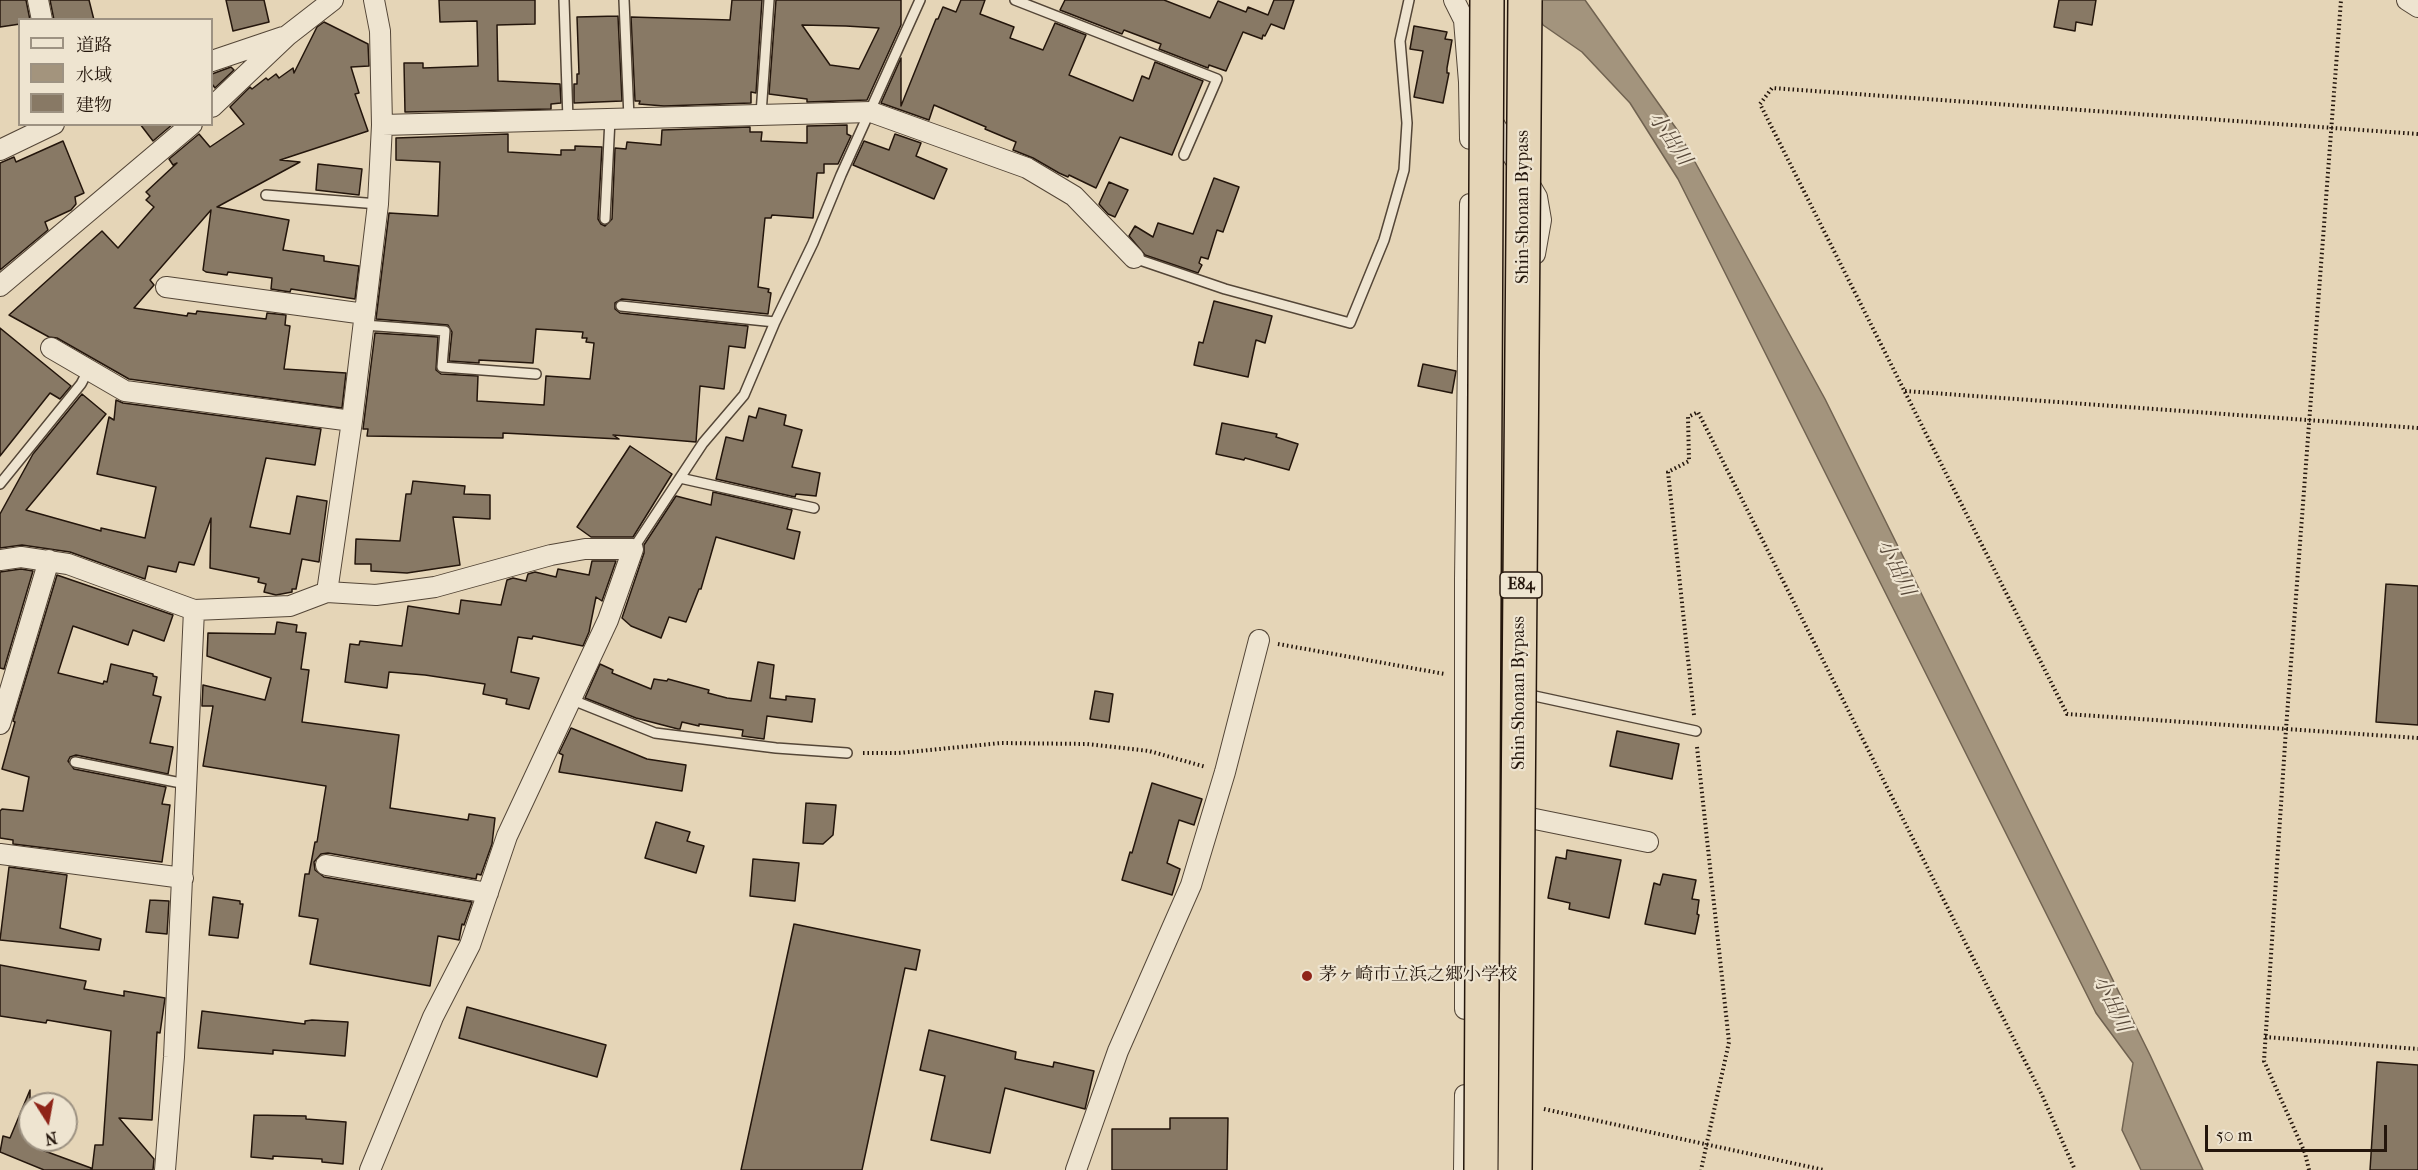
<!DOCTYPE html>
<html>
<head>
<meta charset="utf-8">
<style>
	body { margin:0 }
	#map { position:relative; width:2418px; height:1170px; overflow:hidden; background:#e5d5b7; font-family:"IM FELL French Canon","Noto Serif JP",serif }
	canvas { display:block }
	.legend { position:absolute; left:18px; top:18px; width:195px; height:108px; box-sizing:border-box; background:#eee4d0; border:2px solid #9d9282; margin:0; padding:8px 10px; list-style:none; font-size:18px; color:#24160c }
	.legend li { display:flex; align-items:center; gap:12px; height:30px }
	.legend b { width:30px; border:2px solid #9d9282 }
	.north { position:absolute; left:18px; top:1092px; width:60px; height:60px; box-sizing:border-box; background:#eee4d0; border:2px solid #9d9282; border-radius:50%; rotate:169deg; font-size:16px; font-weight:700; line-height:24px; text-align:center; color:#24160c }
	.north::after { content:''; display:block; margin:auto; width:21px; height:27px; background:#8f2418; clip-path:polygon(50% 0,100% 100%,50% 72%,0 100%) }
	.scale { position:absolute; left:2205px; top:1125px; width:182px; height:27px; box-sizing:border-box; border:3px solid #24160c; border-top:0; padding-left:8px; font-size:18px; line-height:21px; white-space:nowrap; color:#24160c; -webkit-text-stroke:4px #eee4d0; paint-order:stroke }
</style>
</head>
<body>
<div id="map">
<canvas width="2418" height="1170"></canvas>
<ul class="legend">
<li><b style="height:8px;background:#eee4d0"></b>道路</li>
<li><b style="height:16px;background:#a3947d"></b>水域</li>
<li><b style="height:16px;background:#887965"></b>建物</li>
</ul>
<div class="north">N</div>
<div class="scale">50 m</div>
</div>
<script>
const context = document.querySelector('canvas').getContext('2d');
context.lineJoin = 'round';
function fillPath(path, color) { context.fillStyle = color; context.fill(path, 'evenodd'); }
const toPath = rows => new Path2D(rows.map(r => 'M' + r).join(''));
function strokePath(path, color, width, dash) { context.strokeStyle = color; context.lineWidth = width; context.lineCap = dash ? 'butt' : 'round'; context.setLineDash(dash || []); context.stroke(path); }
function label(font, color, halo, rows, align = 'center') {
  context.font = font + ' "IM FELL French Canon","Noto Serif JP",serif'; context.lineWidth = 4.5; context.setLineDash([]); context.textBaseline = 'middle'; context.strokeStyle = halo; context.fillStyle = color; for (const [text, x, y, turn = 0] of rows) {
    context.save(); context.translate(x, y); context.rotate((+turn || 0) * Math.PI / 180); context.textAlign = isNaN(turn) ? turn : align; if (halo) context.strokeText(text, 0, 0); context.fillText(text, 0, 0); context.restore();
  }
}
const water = toPath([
	[1531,0,1585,0,1678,131,1825,399,2150,1055,2203,1170,2141,1170,2122,1130,2133,1063,2096,1013,1678,179,1630,103,1582,52,1543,25,1531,0]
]);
fillPath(water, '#a3947d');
strokePath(water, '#706250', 1.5);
const building = toPath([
	[0,0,26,0,30,20,20,20,20,24,0,27,0,0],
	[50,0,89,0,94,20,54,20,50,0],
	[226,0,264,0,269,22,233,31,226,0],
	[439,0,535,0,535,24,497,25,498,81,560,84,561,103,551,104,551,109,405,112,404,63,423,63,423,68,478,66,477,21,440,22,439,0],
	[732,0,762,0,756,93,751,92,751,103,664,106,639,104,640,101,635,101,631,17,730,20,732,0],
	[776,0,901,0,901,25,867,100,807,102,807,99,769,94,776,0],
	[802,25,846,26,879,28,859,69,830,65,802,25],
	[961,0,985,0,980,14,1014,27,1010,38,1043,50,1055,23,1086,35,1069,75,1133,101,1142,76,1149,79,1155,62,1203,81,1172,155,1120,137,1096,188,1069,175,1068,177,1059,173,1033,158,1013,150,1016,142,985,129,986,127,934,105,929,120,881,103,901,58,901,106,936,19,938,19,943,7,956,12,961,0],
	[1065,0,1164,0,1210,18,1218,1,1246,12,1248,7,1268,15,1274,0,1294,0,1284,29,1271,24,1265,36,1263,35,1262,39,1243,32,1226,71,1209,65,1208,68,1159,49,1161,44,1124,30,1122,34,1060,10,1065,0],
	[2059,0,2096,0,2092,25,2076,22,2075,31,2054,27,2059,0],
	[618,16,622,101,574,103,574,84,577,84,577,74,579,74,577,17,618,16],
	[324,22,368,44,369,66,351,67,359,93,355,94,368,131,280,160,300,162,217,207,289,220,283,250,324,256,324,261,359,266,355,299,291,289,290,292,271,289,272,278,228,272,227,275,206,272,203,270,211,210,150,280,154,285,134,308,187,316,188,313,196,314,197,311,266,319,267,313,286,315,285,325,290,326,284,369,346,373,342,408,129,379,57,338,49,337,9,315,102,231,118,248,154,207,146,200,150,196,146,192,177,163,173,165,169,159,199,134,210,147,244,124,230,107,250,87,252,89,266,78,268,80,276,74,279,78,293,68,294,73,317,27,324,22],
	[1414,26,1447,32,1445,39,1452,40,1447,68,1447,73,1449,73,1443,103,1414,97,1423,51,1410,49,1414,26],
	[231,67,234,70,215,88,212,84,212,74,231,67],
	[140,124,173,124,153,141,140,124],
	[847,125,847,134,851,136,838,164,824,164,824,173,817,173,813,218,772,215,771,218,765,218,758,287,769,289,768,292,771,293,768,314,622,299,615,303,615,309,620,313,748,326,745,348,729,346,724,389,700,386,696,442,613,435,619,439,503,433,503,438,367,436,368,429,363,429,375,333,438,337,436,370,441,374,478,376,477,401,544,405,546,376,590,379,594,343,586,342,587,338,582,338,583,332,536,329,533,363,479,360,479,363,449,361,452,332,448,325,376,319,389,213,438,216,440,162,396,160,396,138,508,134,508,152,561,155,561,150,575,150,575,146,602,147,598,219,601,224,605,226,612,219,615,148,626,149,627,142,661,145,662,130,750,127,750,132,762,132,761,141,807,143,807,126,847,125],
	[895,134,921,143,916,156,947,169,934,199,853,165,864,141,889,150,895,134],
	[63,141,84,193,75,197,76,204,71,210,45,222,48,230,0,270,0,163,14,157,16,162,63,141],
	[318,164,362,169,359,195,316,190,318,164],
	[1214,178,1239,187,1223,232,1217,230,1208,259,1201,257,1199,263,1202,265,1198,273,1145,255,1129,236,1135,226,1153,237,1158,223,1193,234,1214,178],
	[1109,182,1128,190,1115,217,1108,214,1099,204,1109,182],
	[1214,301,1272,316,1265,343,1256,340,1248,377,1194,365,1199,342,1203,343,1214,301],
	[0,328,71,386,60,399,50,393,0,456,0,328],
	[1423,364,1456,371,1452,393,1418,386,1423,364],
	[82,394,106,414,26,510,101,531,101,528,145,538,156,487,97,474,109,417,114,420,116,400,123,403,321,429,315,465,266,458,250,527,290,534,297,496,327,501,319,562,302,559,296,589,292,589,292,592,276,595,264,592,266,584,258,582,259,578,210,568,211,518,194,565,179,562,176,572,148,566,145,579,70,552,22,545,0,548,0,514,33,454,82,394],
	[759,408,786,415,784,425,802,430,792,467,820,473,816,496,796,494,795,497,716,479,726,437,743,441,749,416,756,418,759,408],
	[1222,423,1277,434,1276,437,1298,444,1289,470,1245,458,1244,460,1216,454,1222,423],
	[630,446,672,474,633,537,591,537,577,527,630,446],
	[413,481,465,486,464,494,490,495,490,519,453,517,460,565,407,573,371,571,371,564,355,564,356,539,400,541,406,494,411,494,413,481],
	[713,492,792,510,787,529,800,532,794,559,716,537,701,589,699,589,686,622,669,617,661,638,631,626,622,618,644,553,644,545,676,496,711,505,713,492],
	[592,561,616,561,602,601,596,597,589,632,583,646,533,636,532,639,518,637,511,672,539,678,529,709,506,704,507,699,483,694,485,684,425,675,389,672,387,688,345,682,350,644,359,645,360,641,402,646,408,606,459,614,461,600,501,605,507,580,513,578,526,581,528,574,535,572,556,577,558,569,589,575,592,561],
	[21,569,33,571,4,669,0,668,0,572,21,569],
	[57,575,173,615,164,641,133,630,128,645,73,626,58,673,103,684,104,681,107,682,111,664,153,674,153,676,157,677,153,695,161,697,150,743,173,747,168,774,76,755,70,757,68,761,74,769,166,787,162,804,170,805,162,862,13,844,13,840,0,838,0,811,2,809,23,811,29,777,2,769,15,722,13,721,57,575],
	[2386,584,2418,586,2418,725,2376,722,2386,584],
	[277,622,297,625,296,632,306,633,301,669,309,670,302,722,399,735,390,808,468,820,469,814,495,818,492,844,481,875,477,874,476,879,328,853,321,854,314,862,315,870,324,877,472,902,464,925,462,924,459,940,438,936,430,986,310,964,318,919,299,916,305,874,309,874,315,842,317,842,326,786,203,766,213,706,202,706,203,685,265,700,271,678,207,656,208,633,275,634,277,622],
	[758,662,774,665,770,698,786,700,786,696,815,699,812,722,767,716,764,739,742,736,743,730,699,724,699,726,682,722,680,729,678,729,636,718,585,698,600,664,613,670,612,673,651,689,654,679,667,681,668,679,709,690,708,693,727,698,751,701,758,662],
	[1095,691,1113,694,1109,722,1090,719,1095,691],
	[571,728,647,759,686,765,682,791,559,772,563,755,559,753,571,728],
	[1617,731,1679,744,1672,779,1610,766,1617,731],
	[1152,783,1202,799,1194,825,1179,820,1167,863,1180,869,1172,895,1122,880,1130,852,1132,853,1152,783],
	[806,803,836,805,833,835,823,844,803,843,806,803],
	[656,822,690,832,687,841,704,846,696,873,645,858,656,822],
	[1567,850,1621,860,1609,918,1569,909,1570,903,1548,898,1556,857,1566,859,1567,850],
	[753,859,799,863,795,901,750,896,753,859],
	[9,867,67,875,60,928,101,939,99,950,0,940,9,867],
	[1663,874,1696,880,1692,899,1699,900,1697,914,1699,915,1695,934,1645,924,1654,883,1660,885,1663,874],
	[213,897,240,901,240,904,243,904,238,938,209,935,213,897],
	[150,900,169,901,167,934,146,932,150,900],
	[794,924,920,950,916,970,905,968,862,1170,741,1170,794,924],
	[0,965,86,981,84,989,124,996,124,991,165,998,160,1033,157,1032,152,1120,119,1118,154,1159,153,1170,92,1170,95,1145,103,1145,111,1031,47,1020,46,1023,0,1016,0,965],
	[467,1007,606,1045,597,1077,459,1038,467,1007],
	[202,1011,305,1024,305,1021,312,1020,348,1022,345,1056,273,1050,273,1054,198,1048,202,1011],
	[929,1030,1016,1052,1015,1059,1053,1067,1054,1062,1094,1071,1085,1109,1005,1088,990,1153,931,1140,945,1076,920,1070,929,1030],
	[2377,1062,2418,1065,2418,1170,2370,1170,2377,1062],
	[30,1090,30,1140,46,1140,42,1150,91,1168,91,1170,44,1170,0,1152,3,1136,10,1138,30,1090],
	[254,1115,306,1116,306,1119,346,1122,343,1164,322,1162,322,1159,273,1156,273,1159,251,1157,254,1115],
	[1170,1118,1228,1118,1227,1170,1112,1170,1112,1129,1170,1129,1170,1118]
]);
fillPath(building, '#887965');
strokePath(building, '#24160c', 1.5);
const service = toPath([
	[564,0,568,120],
	[624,0,629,118],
	[1015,0,1217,79,1184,155],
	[761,114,769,0],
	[266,195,378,204],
	[605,219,610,119],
	[1134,258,1225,289,1350,323,1384,240,1404,170,1407,123,1400,41,1409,0],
	[621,306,775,322],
	[364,325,445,331,442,367,536,374],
	[680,478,814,508],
	[0,484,81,384,89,369],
	[633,549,703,443,744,395,775,322,813,243,841,175,920,0],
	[1530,695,1696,731],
	[570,699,655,733,776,748,847,753],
	[75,762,186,784]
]);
const minor = toPath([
	[38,0,42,20],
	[1454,0,1464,20,1469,82,1470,139],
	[2407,0,2418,7],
	[212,61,283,37],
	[212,107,288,35,333,0],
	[1490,117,1537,197,1541,220,1535,254],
	[382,125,871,112,1027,168,1074,196,1134,258],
	[0,150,54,124],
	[0,286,192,124],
	[166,287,365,314],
	[51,348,125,391,352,421],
	[0,560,21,557,68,564,194,610,290,606,327,592,376,595,435,587,551,555,585,549,633,549,608,620,507,836,470,945,433,1017,370,1170],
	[327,592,352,421,378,204,382,125,380,31,374,0],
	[0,724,49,560],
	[1530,818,1648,842],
	[0,854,183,878],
	[326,865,488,893],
	[1465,1009,1465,579,1470,204],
	[165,1170,174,1057,194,610],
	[1076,1170,1118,1051,1191,885,1225,772,1259,640],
	[1464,1170,1465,1095]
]);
strokePath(service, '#544637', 12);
strokePath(minor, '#544637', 22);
strokePath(toPath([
	[2418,134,1772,88,1760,104,2067,714,2418,738],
	[1905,391,2418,428],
	[1278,644,1445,674],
	[1694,715,1668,472,1689,461,1688,417,1698,412,2042,1095,2075,1170],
	[1697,747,1729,1042,1701,1170],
	[863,753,899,753,1001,743,1087,744,1149,751,1206,767],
	[2265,1037,2418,1049],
	[1544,1109,1824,1170],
	[2309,1170,2305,1153,2264,1061,2286,729,2341,0]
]), '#24160c', 4, [1.5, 3]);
strokePath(service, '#eee4d0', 9);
strokePath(minor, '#eee4d0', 20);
const motorwayBridge = toPath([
	[1481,1170,1487,0],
	[1515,1170,1525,0]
]);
strokePath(motorwayBridge, '#24160c', 36, []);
strokePath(motorwayBridge, '#e5d5b7', 33);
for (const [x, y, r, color] of [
	[1307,976,6,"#8f2418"]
]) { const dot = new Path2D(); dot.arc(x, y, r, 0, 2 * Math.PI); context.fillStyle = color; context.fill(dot); strokePath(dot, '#eee4d0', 2); }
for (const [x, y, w] of [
	[1521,585,42]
]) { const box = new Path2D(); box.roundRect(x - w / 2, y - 13, w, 26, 4.5); context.fillStyle = '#eee4d0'; context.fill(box); strokePath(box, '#24160c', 1.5); }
label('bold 16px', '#24160c', null, [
	["E84",1521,585]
]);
label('18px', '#24160c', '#eee4d0', [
	["Shin-Shonan Bypass",1524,207,-90],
	["Shin-Shonan Bypass",1520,693,-90]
]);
label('18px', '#24160c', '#eee4d0', [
	["茅ヶ崎市立浜之郷小学校",1319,976]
], 'left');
label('italic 20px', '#574839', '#eee4d0', [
	["小出川",1669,139,56],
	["小出川",1895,568,64],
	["小出川",2111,1004,64]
]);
</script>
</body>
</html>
